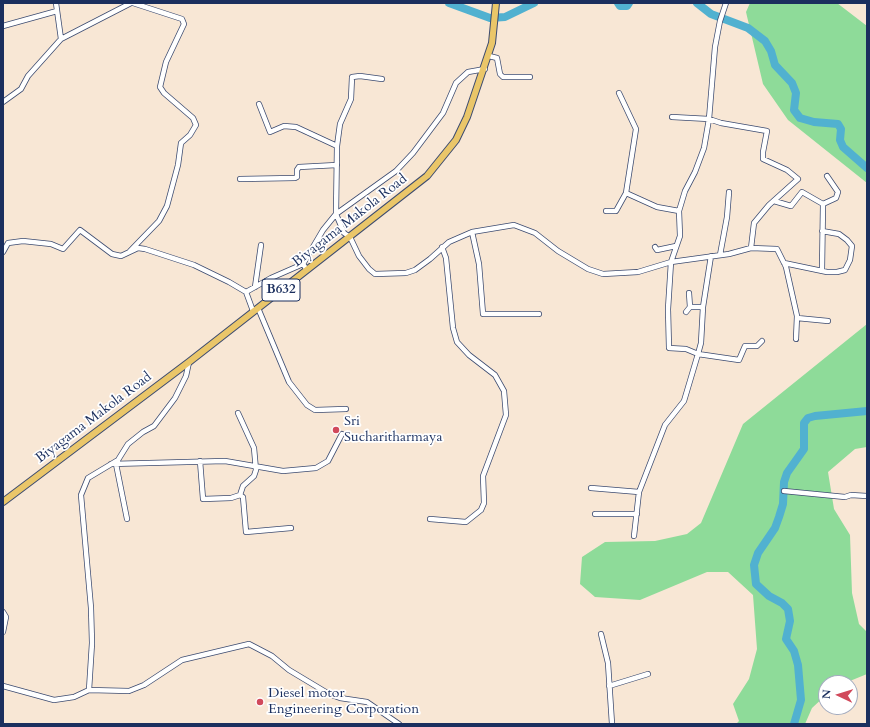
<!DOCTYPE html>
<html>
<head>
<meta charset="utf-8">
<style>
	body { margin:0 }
	#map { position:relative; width:870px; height:727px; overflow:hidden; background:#f8e7d5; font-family:Cardo,serif }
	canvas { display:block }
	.frame { position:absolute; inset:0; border:4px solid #1b2f5e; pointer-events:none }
	.north { position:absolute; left:818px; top:675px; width:40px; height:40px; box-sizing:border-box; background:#fff; border:1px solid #a4acbf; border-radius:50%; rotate:274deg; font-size:11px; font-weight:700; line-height:16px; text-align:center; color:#1b2f5e }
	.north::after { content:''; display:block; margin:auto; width:14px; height:18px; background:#d1495b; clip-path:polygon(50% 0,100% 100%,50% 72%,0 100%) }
</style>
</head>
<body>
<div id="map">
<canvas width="870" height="727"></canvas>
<div class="frame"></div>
<div class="north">N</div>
</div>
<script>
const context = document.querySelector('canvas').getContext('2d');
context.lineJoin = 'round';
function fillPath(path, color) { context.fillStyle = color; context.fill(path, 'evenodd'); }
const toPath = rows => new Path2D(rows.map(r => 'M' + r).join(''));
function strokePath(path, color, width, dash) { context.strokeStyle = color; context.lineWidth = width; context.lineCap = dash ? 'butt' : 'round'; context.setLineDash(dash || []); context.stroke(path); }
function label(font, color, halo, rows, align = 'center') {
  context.font = font + ' Cardo,serif'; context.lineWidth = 3.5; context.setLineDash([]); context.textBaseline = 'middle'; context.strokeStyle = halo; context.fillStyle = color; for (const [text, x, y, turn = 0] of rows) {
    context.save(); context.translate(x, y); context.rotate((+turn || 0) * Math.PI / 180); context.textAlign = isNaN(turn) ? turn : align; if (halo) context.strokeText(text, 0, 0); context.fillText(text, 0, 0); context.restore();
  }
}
fillPath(toPath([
	[750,3,837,3,867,26,867,183,788,120,763,84,746,12],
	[867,324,867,447,855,449,828,472,834,509,850,535,852,593,859,624,867,632,867,674,845,683,826,683,826,695,812,708,805,724,736,724,739,721,733,704,749,679,757,649,753,595,728,572,707,572,640,600,595,597,580,584,582,557,605,542,655,541,687,534,701,523,743,424]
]), '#8edb99');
strokePath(toPath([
	[449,3,490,18,505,17,534,3],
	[618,3,620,6,627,6,629,3],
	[697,3,711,14,748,28,765,41,771,51,775,65,792,83,796,93,794,110,800,118,814,122,838,124,841,129,840,140,843,147,867,168],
	[794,724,801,700,798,665,794,651,786,639,790,621,788,609,782,603,769,596,756,584,754,565,758,553,775,528,779,517,783,504,784,482,787,473,804,449,804,423,808,418,815,416,867,411]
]), '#51b1d0', 8);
const minor = toPath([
	[3,26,57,11],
	[61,39,131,3],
	[489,56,497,58,500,74,503,77,530,77],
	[382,79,360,76,352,77,351,99,340,124,337,146,336,214,344,233,350,237,359,256,369,269,375,274,406,273,415,270,430,259,449,242,472,232,514,225,535,233,558,251,588,269,603,274,638,272,671,262,680,236,679,211,685,191,695,172,704,148,709,119,715,47,720,21,726,3],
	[619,93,636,129,626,193,657,207,679,211],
	[3,102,21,89,28,76,61,39,56,3],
	[259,104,270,132,284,126,296,127,337,146],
	[672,117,709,119,721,123,767,131,763,152,763,159,787,170,798,179,769,205,754,223,751,248],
	[240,179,295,178,297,177,297,170,299,167,337,165],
	[774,201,791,206,802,192,823,204],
	[823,204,836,198,838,192,827,176],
	[606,211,616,211,626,193],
	[472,232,479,264,483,314,539,314],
	[655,247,657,250,676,246],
	[130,251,159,221,167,206,178,165,181,143,190,135,196,125,193,118,164,93,160,87,166,62,184,24,182,19,133,3],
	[3,252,8,243,23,241,51,244,63,249,80,230,112,254,121,256,138,248,145,249,194,265,229,282,246,292,253,311],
	[720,255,727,217,729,192],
	[711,256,703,307,701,343,698,354,739,360,745,346,757,346,762,341],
	[784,263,827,272,837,272,845,270,850,260,852,246,847,240,839,234,822,231],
	[303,264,323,230,336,214,396,171,413,153,443,113,456,83,468,72,485,69],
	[822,270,823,204],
	[255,287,261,245],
	[246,292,271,278,303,264,307,270],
	[689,293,690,307],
	[258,308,289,382,307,405,315,410,346,409],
	[686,312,690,307,703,307],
	[797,318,828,321],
	[238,413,254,448,256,470,254,476,243,486,240,495],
	[200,461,203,499,231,498,240,495,243,497,246,532,291,528],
	[111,464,225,461,283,471,316,468,328,461,342,434],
	[116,464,127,519],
	[591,488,639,492],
	[784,491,845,497,851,495,867,496],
	[595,514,637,514],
	[430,519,466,522,481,510,484,503,483,476,506,415,504,391,495,375,469,355,457,342,453,328,446,258,442,247],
	[634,536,639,492,665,425,684,401,698,354,686,349,669,348,668,309,671,262,729,254,751,248,777,249,786,267,797,316,796,339],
	[3,612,6,617,3,632],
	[601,634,608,663,612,724],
	[3,686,54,700,74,697,89,690,129,691,144,685,182,660,249,644,272,656,289,670,329,694,340,698,367,702,399,724],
	[609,686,648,674],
	[89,690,92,643,91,608,81,495,88,478,118,460,128,444,143,432,154,426,175,398,186,376,189,362]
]);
const major = toPath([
	[3,502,189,362,427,176,456,140,467,117,492,43,496,3]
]);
strokePath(minor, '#3c4b70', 6);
strokePath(major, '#3c4b70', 8);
strokePath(minor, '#fff', 4.5);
strokePath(major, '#eac669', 6);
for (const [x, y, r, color] of [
	[336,430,4,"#d1495b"],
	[260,702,4,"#d1495b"]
]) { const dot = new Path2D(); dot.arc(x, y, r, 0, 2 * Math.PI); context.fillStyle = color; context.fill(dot); strokePath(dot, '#fff', 1.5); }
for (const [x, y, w] of [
	[281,290,38]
]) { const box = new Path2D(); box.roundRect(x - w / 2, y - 11, w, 22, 3); context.fillStyle = '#fff'; context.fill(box); strokePath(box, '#1b2f5e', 1); }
label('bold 13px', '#1b2f5e', null, [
	["B632",281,290]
]);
label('14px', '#1b2f5e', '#fff', [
	["Biyagama Makola Road",350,221,-38],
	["Biyagama Makola Road",94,418,-37]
]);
label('14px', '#1b2f5e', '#fff', [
	["Sri",344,422],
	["Sucharitharmaya",344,438],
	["Diesel motor",268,694],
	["Engineering Corporation",268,710]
], 'left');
</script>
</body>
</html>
